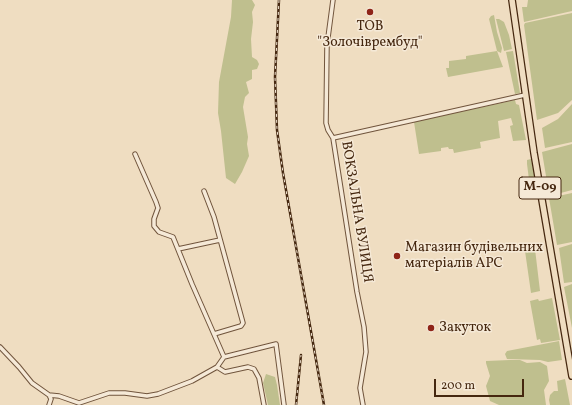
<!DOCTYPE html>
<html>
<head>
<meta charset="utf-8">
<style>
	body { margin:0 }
	#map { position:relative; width:572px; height:405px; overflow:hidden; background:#efddc1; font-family:Vollkorn,serif }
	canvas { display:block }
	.scale { position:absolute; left:434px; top:379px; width:90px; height:18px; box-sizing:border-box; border:2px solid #45270f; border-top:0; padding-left:5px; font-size:12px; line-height:14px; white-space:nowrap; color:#45270f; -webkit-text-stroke:3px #f5e9d7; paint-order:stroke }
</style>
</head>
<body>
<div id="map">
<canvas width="572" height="405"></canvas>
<div class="scale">200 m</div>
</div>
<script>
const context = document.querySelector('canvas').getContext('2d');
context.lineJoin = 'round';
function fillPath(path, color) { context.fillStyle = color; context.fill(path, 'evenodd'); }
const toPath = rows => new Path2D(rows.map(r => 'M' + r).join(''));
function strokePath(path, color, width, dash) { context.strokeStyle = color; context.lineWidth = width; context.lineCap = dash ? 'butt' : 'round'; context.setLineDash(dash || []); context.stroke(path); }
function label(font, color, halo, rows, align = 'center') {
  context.font = font + ' Vollkorn,serif'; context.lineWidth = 3; context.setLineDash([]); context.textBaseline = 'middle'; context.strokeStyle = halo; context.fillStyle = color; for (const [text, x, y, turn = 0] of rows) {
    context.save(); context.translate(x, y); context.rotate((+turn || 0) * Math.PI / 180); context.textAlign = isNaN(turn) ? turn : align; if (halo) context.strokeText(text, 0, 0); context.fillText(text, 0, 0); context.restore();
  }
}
fillPath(toPath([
	[232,0,252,0,255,5,252,12,253,22,251,39,252,57,257,60,259,64,257,69,252,70,252,79,246,82,249,93,245,97,243,107,248,137,247,144,249,156,242,172,235,184,226,178,221,131,218,113,219,82,231,17],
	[528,0,572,0,572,11,524,22,522,7,527,7],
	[572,13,572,100,558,113,537,120,524,25,525,23],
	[494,15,497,32,502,48,501,53,497,51,503,67,448,77,446,68,449,68,449,61,466,59,466,56,497,51,489,19,491,16],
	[496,19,499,19,504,22,509,35,512,49,504,51],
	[513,51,520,93,515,94,506,52],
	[515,100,516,104,519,105,526,140,513,141,510,126,513,125,511,118,498,121,500,138,480,142,481,148,454,153,453,149,449,149,448,147,441,148,441,151,419,154,414,122],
	[572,104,572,142,545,148,542,128,558,119],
	[572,144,572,190,553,195,549,194,542,152],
	[531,159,538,194,531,195,527,164,527,160],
	[572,193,572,242,557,245,549,198],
	[572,244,572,282,564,283,559,248],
	[535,249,540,291,531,293,525,251],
	[572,284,572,328,564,287],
	[552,298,560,340,541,343,540,339,537,340,530,301,538,299,539,301],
	[559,341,562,360,548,362,540,360,507,359,505,354,507,351],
	[510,360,520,360,527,363,540,362,547,366,549,381,544,390,546,405,499,405,490,401,486,386,490,376,486,363,486,361],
	[266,374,275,377,277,385,280,405,268,405,263,383],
	[565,379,570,405,550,405,549,400,550,395,554,391,558,391,557,381]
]), '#bfbf8e');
const minor = toPath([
	[333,0,327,45,326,123,328,130,333,138,357,292,364,327,366,352,360,388,363,405],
	[333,138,525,95],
	[135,154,156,202,158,208,154,219,154,226,159,232,173,237,192,284,224,357],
	[204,191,214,217,243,323,241,326,214,334],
	[178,249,220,240],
	[0,347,19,367,32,383,49,395,51,399,49,405],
	[49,395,59,396,79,403,109,393,125,393,147,396,158,394,192,381,217,367],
	[264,405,259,378,254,369,248,367,225,372,217,367,224,357,276,344,284,405]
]);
const trunk = toPath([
	[512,0,534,153,572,376]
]);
strokePath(minor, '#70543c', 5.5);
strokePath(trunk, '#45270f', 8);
strokePath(minor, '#f5e9d7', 3.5);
strokePath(trunk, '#efddc1', 5.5);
const rail = toPath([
	[279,0,275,77,277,130,283,173,324,405],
	[296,405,301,355]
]);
strokePath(rail, '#45270f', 2.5);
strokePath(rail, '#f5e9d7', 1, [3]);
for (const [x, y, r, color] of [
	[370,12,4,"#8f2418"],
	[397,256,4,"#8f2418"],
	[431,328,4,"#8f2418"]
]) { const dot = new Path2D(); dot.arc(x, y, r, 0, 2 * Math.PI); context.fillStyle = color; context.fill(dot); strokePath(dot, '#f5e9d7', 1.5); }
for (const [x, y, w] of [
	[540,188,42]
]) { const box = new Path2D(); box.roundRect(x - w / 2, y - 11, w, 22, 3); context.fillStyle = '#f5e9d7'; context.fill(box); strokePath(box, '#45270f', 1); }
label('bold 13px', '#45270f', null, [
	["М-09",540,188]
]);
label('14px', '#45270f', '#f5e9d7', [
	["ТОВ",370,27,"center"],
	["\"Золочіврембуд\"",370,43,"center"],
	["Магазин будівельних",405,248],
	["матеріалів APC",405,264],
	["Закуток",439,328]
], 'left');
label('14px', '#45270f', '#f5e9d7', [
	["ВОКЗАЛЬНА ВУЛИЦЯ",356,212,81]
]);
</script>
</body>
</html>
